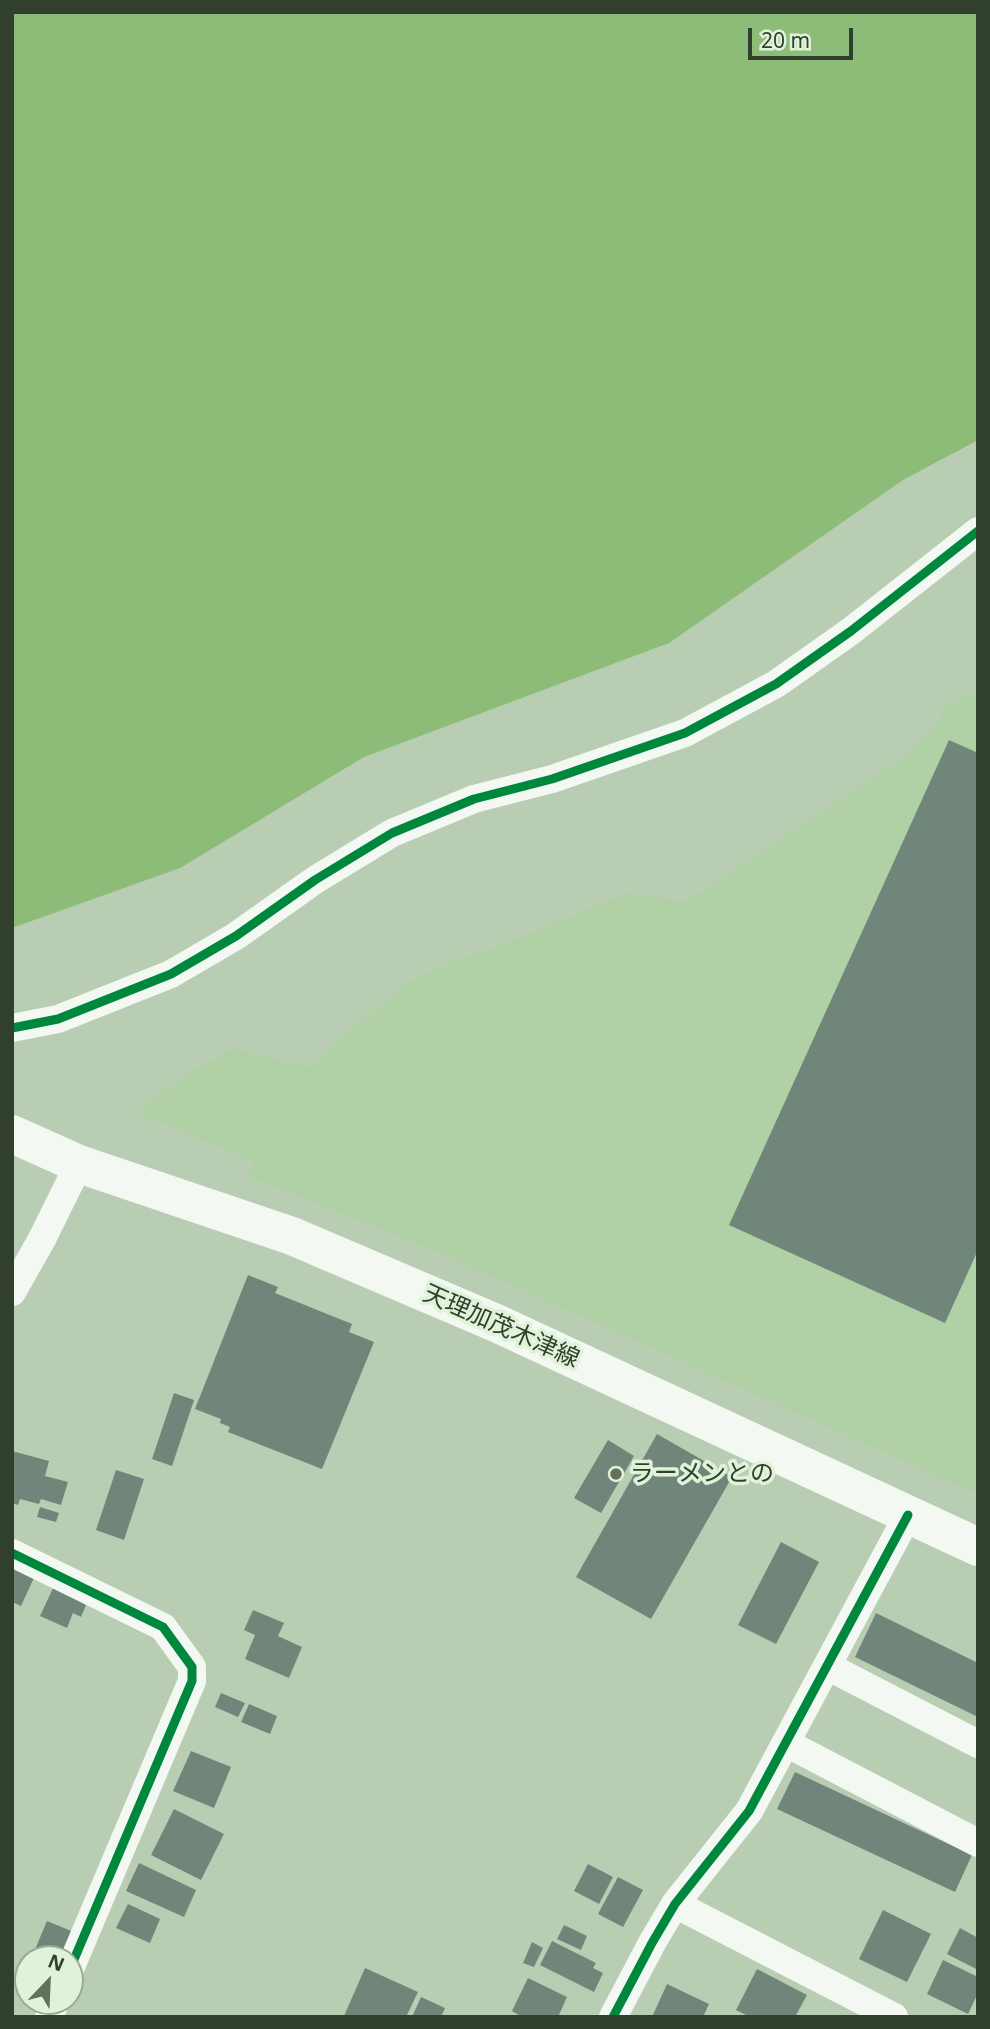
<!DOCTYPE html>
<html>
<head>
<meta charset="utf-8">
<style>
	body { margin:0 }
	#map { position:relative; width:990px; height:2029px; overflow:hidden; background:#b9cdb2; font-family:"Noto Sans",sans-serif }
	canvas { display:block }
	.frame { position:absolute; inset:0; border:14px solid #31402c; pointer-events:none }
	.north { position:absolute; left:14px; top:1945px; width:70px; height:70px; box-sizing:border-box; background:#e0f3da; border:2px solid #9aab94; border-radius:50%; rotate:23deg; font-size:19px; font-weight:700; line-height:28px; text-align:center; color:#31402c }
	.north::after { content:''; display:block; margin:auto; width:24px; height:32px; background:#61715b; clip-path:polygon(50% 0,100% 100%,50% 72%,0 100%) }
	.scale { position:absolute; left:748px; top:28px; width:105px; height:32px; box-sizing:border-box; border:4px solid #31402c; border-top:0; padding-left:9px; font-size:21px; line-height:24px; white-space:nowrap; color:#31402c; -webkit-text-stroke:5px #e0f3da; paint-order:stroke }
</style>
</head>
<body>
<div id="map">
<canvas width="990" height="2029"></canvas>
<div class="frame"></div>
<div class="north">N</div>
<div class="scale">20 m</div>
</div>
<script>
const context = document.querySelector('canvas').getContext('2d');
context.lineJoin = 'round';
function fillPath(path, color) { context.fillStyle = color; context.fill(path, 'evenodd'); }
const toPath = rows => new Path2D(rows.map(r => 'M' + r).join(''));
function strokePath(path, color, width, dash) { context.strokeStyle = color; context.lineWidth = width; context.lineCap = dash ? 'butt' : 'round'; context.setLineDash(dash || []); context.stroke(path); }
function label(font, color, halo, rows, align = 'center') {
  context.font = font + ' "Noto Sans","Noto Sans JP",sans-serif'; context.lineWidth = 7; context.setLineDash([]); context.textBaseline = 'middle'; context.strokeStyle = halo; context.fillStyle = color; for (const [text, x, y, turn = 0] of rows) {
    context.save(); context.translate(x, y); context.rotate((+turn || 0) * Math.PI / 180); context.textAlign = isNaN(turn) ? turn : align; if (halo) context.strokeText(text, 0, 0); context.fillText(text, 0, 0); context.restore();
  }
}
fillPath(toPath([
	[972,694,978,697,978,1494,433,1250,248,1176,253,1161,136,1112,190,1072,233,1049,309,1068,340,1038,411,981,464,957,480,954,628,893,686,902,873,779,920,744,947,706]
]), '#b0d0a5');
fillPath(toPath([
	[12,12,978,12,978,440,903,480,669,643,364,757,180,868,12,928]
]), '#8cbc78');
fillPath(toPath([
	[949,740,978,753,978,1250,945,1323,729,1225],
	[248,1275,278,1287,275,1293,352,1324,349,1332,374,1342,322,1469,228,1432,230,1427,220,1423,221,1419,195,1409],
	[174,1393,194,1400,172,1466,152,1459],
	[657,1434,732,1477,651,1619,576,1577],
	[608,1440,634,1456,601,1513,574,1498],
	[12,1451,49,1461,45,1476,68,1482,61,1505,41,1499,39,1504,20,1499,18,1505,12,1503],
	[116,1470,144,1479,124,1540,96,1530],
	[40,1507,59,1513,56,1522,37,1517],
	[781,1542,819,1562,776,1644,738,1625],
	[12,1560,37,1571,21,1606,12,1602],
	[55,1584,86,1605,81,1617,73,1613,67,1628,40,1616],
	[253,1610,284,1623,278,1636,302,1647,289,1678,245,1659,255,1635,244,1630],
	[876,1613,978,1663,978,1717,855,1657],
	[221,1693,245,1703,238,1717,215,1707],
	[249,1704,277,1716,270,1734,241,1722],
	[191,1751,231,1767,214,1808,173,1791],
	[795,1772,972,1855,955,1892,777,1809],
	[174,1809,224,1834,201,1880,151,1855],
	[139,1863,196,1890,184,1917,126,1891],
	[588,1864,613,1877,599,1904,574,1891],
	[618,1877,643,1890,623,1927,598,1914],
	[128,1904,160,1919,150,1943,116,1928],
	[883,1910,931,1934,907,1982,859,1959],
	[47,1921,76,1933,64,1959,31,1959],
	[564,1925,587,1936,581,1950,557,1939],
	[960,1928,978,1938,978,1970,947,1954],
	[552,1941,596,1963,593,1968,603,1973,594,1992,540,1965],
	[532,1942,543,1948,534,1967,523,1963],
	[943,1960,978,1977,978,1993,968,2014,927,1994],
	[365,1968,418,1992,406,2017,344,2016],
	[757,1969,807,1995,795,2017,750,2017,736,2010],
	[528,1978,567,1997,558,2017,522,2017,512,2011],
	[667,1984,709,2004,703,2017,652,2017],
	[421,1997,445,2008,441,2017,412,2017]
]), '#70867a');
strokePath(toPath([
	[12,1028,58,1019,171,974,236,936,315,880,392,833,474,799,552,779,685,733,776,684,851,631,978,531],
	[12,1292,42,1239,79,1164],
	[12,1553,163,1627,192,1667,192,1681,70,1969],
	[827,1666,978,1744],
	[786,1743,978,1843],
	[675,1904,894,2017],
	[49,2017,56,2001],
	[613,2017,652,1943,675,1904,749,1811,908,1515]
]), '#f4f8f3', 28);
strokePath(toPath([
	[12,1134,79,1164,292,1236,496,1323,978,1547]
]), '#f4f8f3', 38);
strokePath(toPath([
	[12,1028,58,1019,171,974,236,936,315,880,392,833,474,799,552,779,685,733,776,684,851,631,978,531],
	[12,1553,163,1627,192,1667,192,1681,70,1969],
	[613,2017,652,1943,675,1904,749,1811,908,1515]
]), '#00873e', 9);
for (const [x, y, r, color] of [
	[616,1474,7,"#61715b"]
]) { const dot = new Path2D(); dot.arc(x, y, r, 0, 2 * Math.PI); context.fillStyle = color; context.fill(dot); strokePath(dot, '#e0f3da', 2.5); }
label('24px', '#31402c', '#e0f3da', [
	["天理加茂木津線",501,1327,24]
]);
label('24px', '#31402c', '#e0f3da', [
	["ラーメンとの",630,1474]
], 'left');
</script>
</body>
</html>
